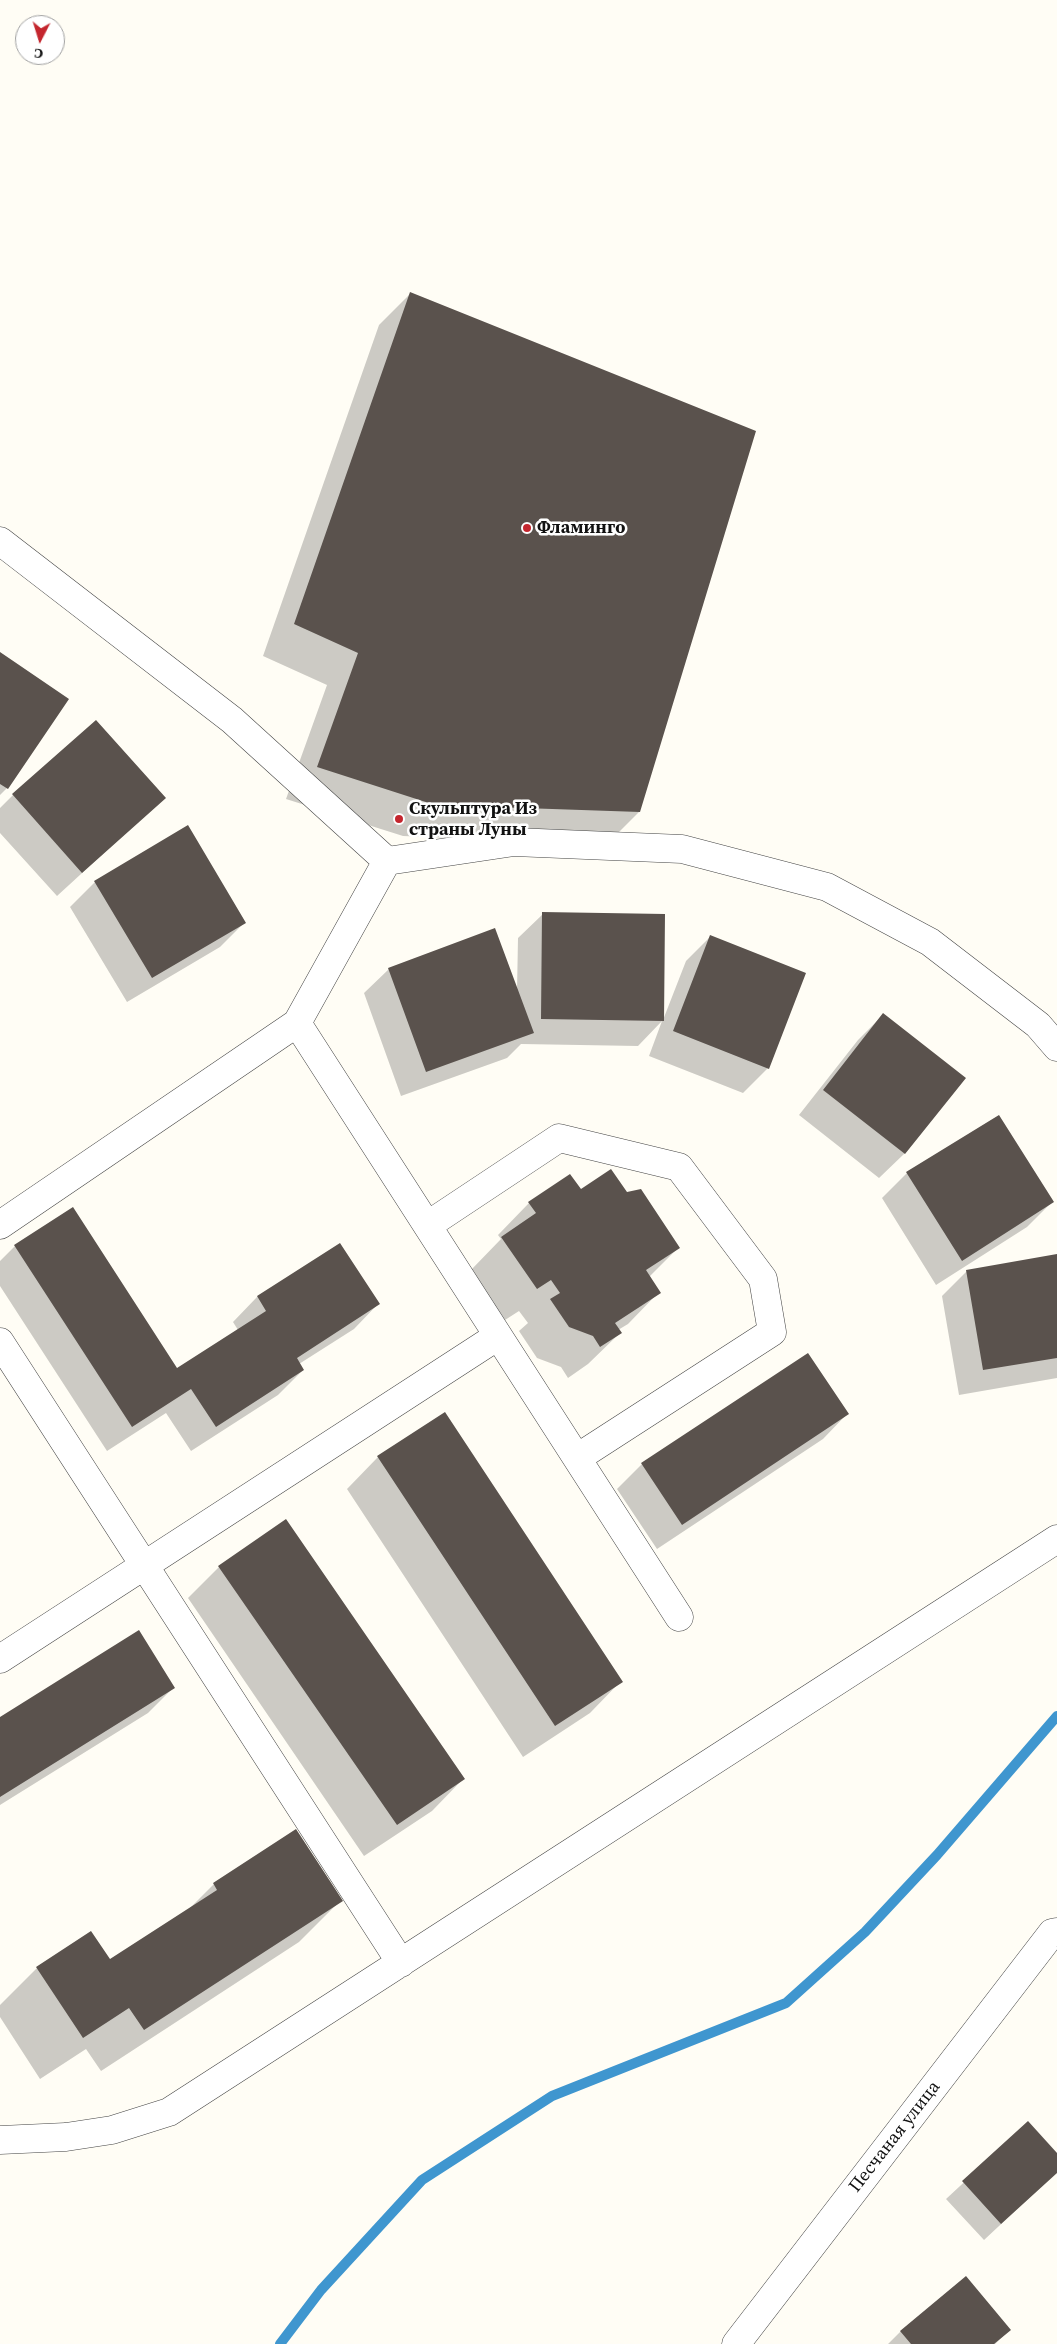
<!DOCTYPE html>
<html>
<head>
<meta charset="utf-8">
<style>
	body { margin:0 }
	#map { position:relative; width:1057px; height:2344px; overflow:hidden; background:#fffdf5; font-family:"Source Serif 4",serif }
	canvas { display:block }
	.north { position:absolute; left:15px; top:15px; width:50px; height:50px; box-sizing:border-box; background:#fff; border:1px solid #a0a0a0; border-radius:50%; rotate:185deg; font-size:14px; font-weight:700; line-height:20px; text-align:center; color:#111 }
	.north::after { content:''; display:block; margin:auto; width:18px; height:22px; background:#c4262e; clip-path:polygon(50% 0,100% 100%,50% 72%,0 100%) }
</style>
</head>
<body>
<div id="map">
<canvas width="1057" height="2344"></canvas>
<div class="north">С</div>
</div>
<script>
const context = document.querySelector('canvas').getContext('2d');
context.lineJoin = 'round';
function fillPath(path, color) { context.fillStyle = color; context.fill(path, 'evenodd'); }
const toPath = rows => new Path2D(rows.map(r => 'M' + r).join(''));
function strokePath(path, color, width, dash) { context.strokeStyle = color; context.lineWidth = width; context.lineCap = dash ? 'butt' : 'round'; context.setLineDash(dash || []); context.stroke(path); }
function label(font, color, halo, rows, align = 'center') {
  context.font = font + ' "Source Serif 4",serif'; context.lineWidth = 5; context.setLineDash([]); context.textBaseline = 'middle'; context.strokeStyle = halo; context.fillStyle = color; for (const [text, x, y, turn = 0] of rows) {
    context.save(); context.translate(x, y); context.rotate((+turn || 0) * Math.PI / 180); context.textAlign = isNaN(turn) ? turn : align; if (halo) context.strokeText(text, 0, 0); context.fillText(text, 0, 0); context.restore();
  }
}
fillPath(toPath([
	[411,293,639,812,607,844,403,836,286,799,327,685,263,656,379,325],
	[0,653,7,788,0,795],
	[13,795,164,798,57,896,0,833,0,808],
	[188,827,245,922,220,947,127,1002,70,907,95,882],
	[543,914,663,1020,686,961,711,936,768,1068,743,1093,649,1056,662,1021,638,1046,521,1044,507,1058,401,1096,364,993,389,969,517,991,518,938],
	[883,1015,964,1078,904,1154,879,1178,799,1115,858,1040],
	[998,1116,1052,1202,1027,1227,936,1285,882,1198,907,1173],
	[580,1191,627,1194,678,1248,649,1277,659,1292,628,1324,618,1330,620,1333,588,1364,568,1378,561,1367,537,1358,519,1331,528,1323,519,1311,505,1320,471,1270,501,1239,498,1235,529,1203],
	[340,1244,378,1304,354,1329,299,1364,303,1370,278,1395,191,1451,166,1413,107,1451,0,1286,0,1261,15,1246,177,1369,238,1330,233,1322,257,1297],
	[1057,1256,1057,1378,959,1395,942,1296,967,1271],
	[847,1414,823,1439,657,1549,617,1489,642,1464],
	[378,1457,621,1681,590,1713,523,1757,347,1489],
	[219,1567,463,1779,432,1811,364,1856,188,1598],
	[173,1688,148,1713,0,1805,0,1718],
	[214,1884,341,1900,299,1942,101,2071,86,2049,40,2079,0,2017,0,2005,37,1968,110,1961,186,1912],
	[1028,2123,1057,2155,1057,2172,984,2240,946,2199],
	[1009,2330,995,2344,888,2344,901,2331]
]), '#0003');
strokePath(toPath([
	[280,2344,321,2290,422,2180,552,2096,786,2003,865,1932,937,1855,1057,1716]
]), '#3f96cf', 10);
fillPath(toPath([
	[410,292,756,431,640,812,435,805,317,767,358,653,294,624],
	[0,652,69,699,8,789,0,784],
	[96,720,166,798,82,873,12,794],
	[188,825,246,923,152,978,94,881],
	[542,912,665,914,664,1021,541,1019],
	[495,928,534,1033,426,1072,388,968],
	[710,935,806,973,769,1069,673,1031],
	[883,1013,966,1078,905,1154,823,1090],
	[999,1115,1054,1202,962,1261,906,1172],
	[611,1169,627,1192,641,1189,680,1248,646,1270,661,1293,615,1323,622,1333,600,1347,593,1336,569,1327,550,1299,560,1293,551,1280,537,1289,501,1237,536,1213,528,1202,570,1174,581,1189],
	[73,1207,177,1368,266,1311,257,1296,340,1243,380,1304,297,1358,304,1370,216,1427,191,1389,132,1427,14,1245],
	[1057,1254,1057,1358,983,1370,966,1270],
	[808,1353,849,1414,682,1525,641,1463],
	[445,1412,623,1682,555,1726,377,1456],
	[286,1519,465,1779,397,1825,218,1566],
	[139,1630,175,1688,0,1797,0,1717],
	[296,1829,343,1901,144,2030,129,2008,83,2038,36,1967,91,1931,110,1959,217,1890,213,1883],
	[1028,2121,1057,2153,1057,2173,1001,2224,962,2181],
	[966,2276,1011,2330,994,2344,911,2344,900,2331]
]), '#5a524d');
const minor = toPath([
	[0,541,232,720,387,861],
	[387,861,514,842,682,849,827,887,930,942,1038,1025,1057,1047],
	[297,1023,679,1617],
	[0,1225,297,1023,387,861],
	[428,1225,559,1138,679,1167,763,1279,772,1332,577,1458],
	[0,1342,401,1963],
	[0,1659,498,1336],
	[0,2140,66,2137,112,2130,169,2112,1057,1539],
	[736,2344,1052,1933,1057,1932]
]);
strokePath(minor, '#444', 29);
strokePath(minor, '#fff', 28);
for (const [x, y, r, color] of [
	[527,528,5,"#c4262e"],
	[399,819,5,"#c4262e"]
]) { const dot = new Path2D(); dot.arc(x, y, r, 0, 2 * Math.PI); context.fillStyle = color; context.fill(dot); strokePath(dot, '#fff', 2); }
label('bold 18px', '#111', '#fff', [
	["Фламинго",537,528],
	["Скульптура Из",409,809],
	["страны Луны",409,830]
], 'left');
label('18px', '#111', '#fff', [
	["Песчаная улица",895,2137,-52]
]);
</script>
</body>
</html>
